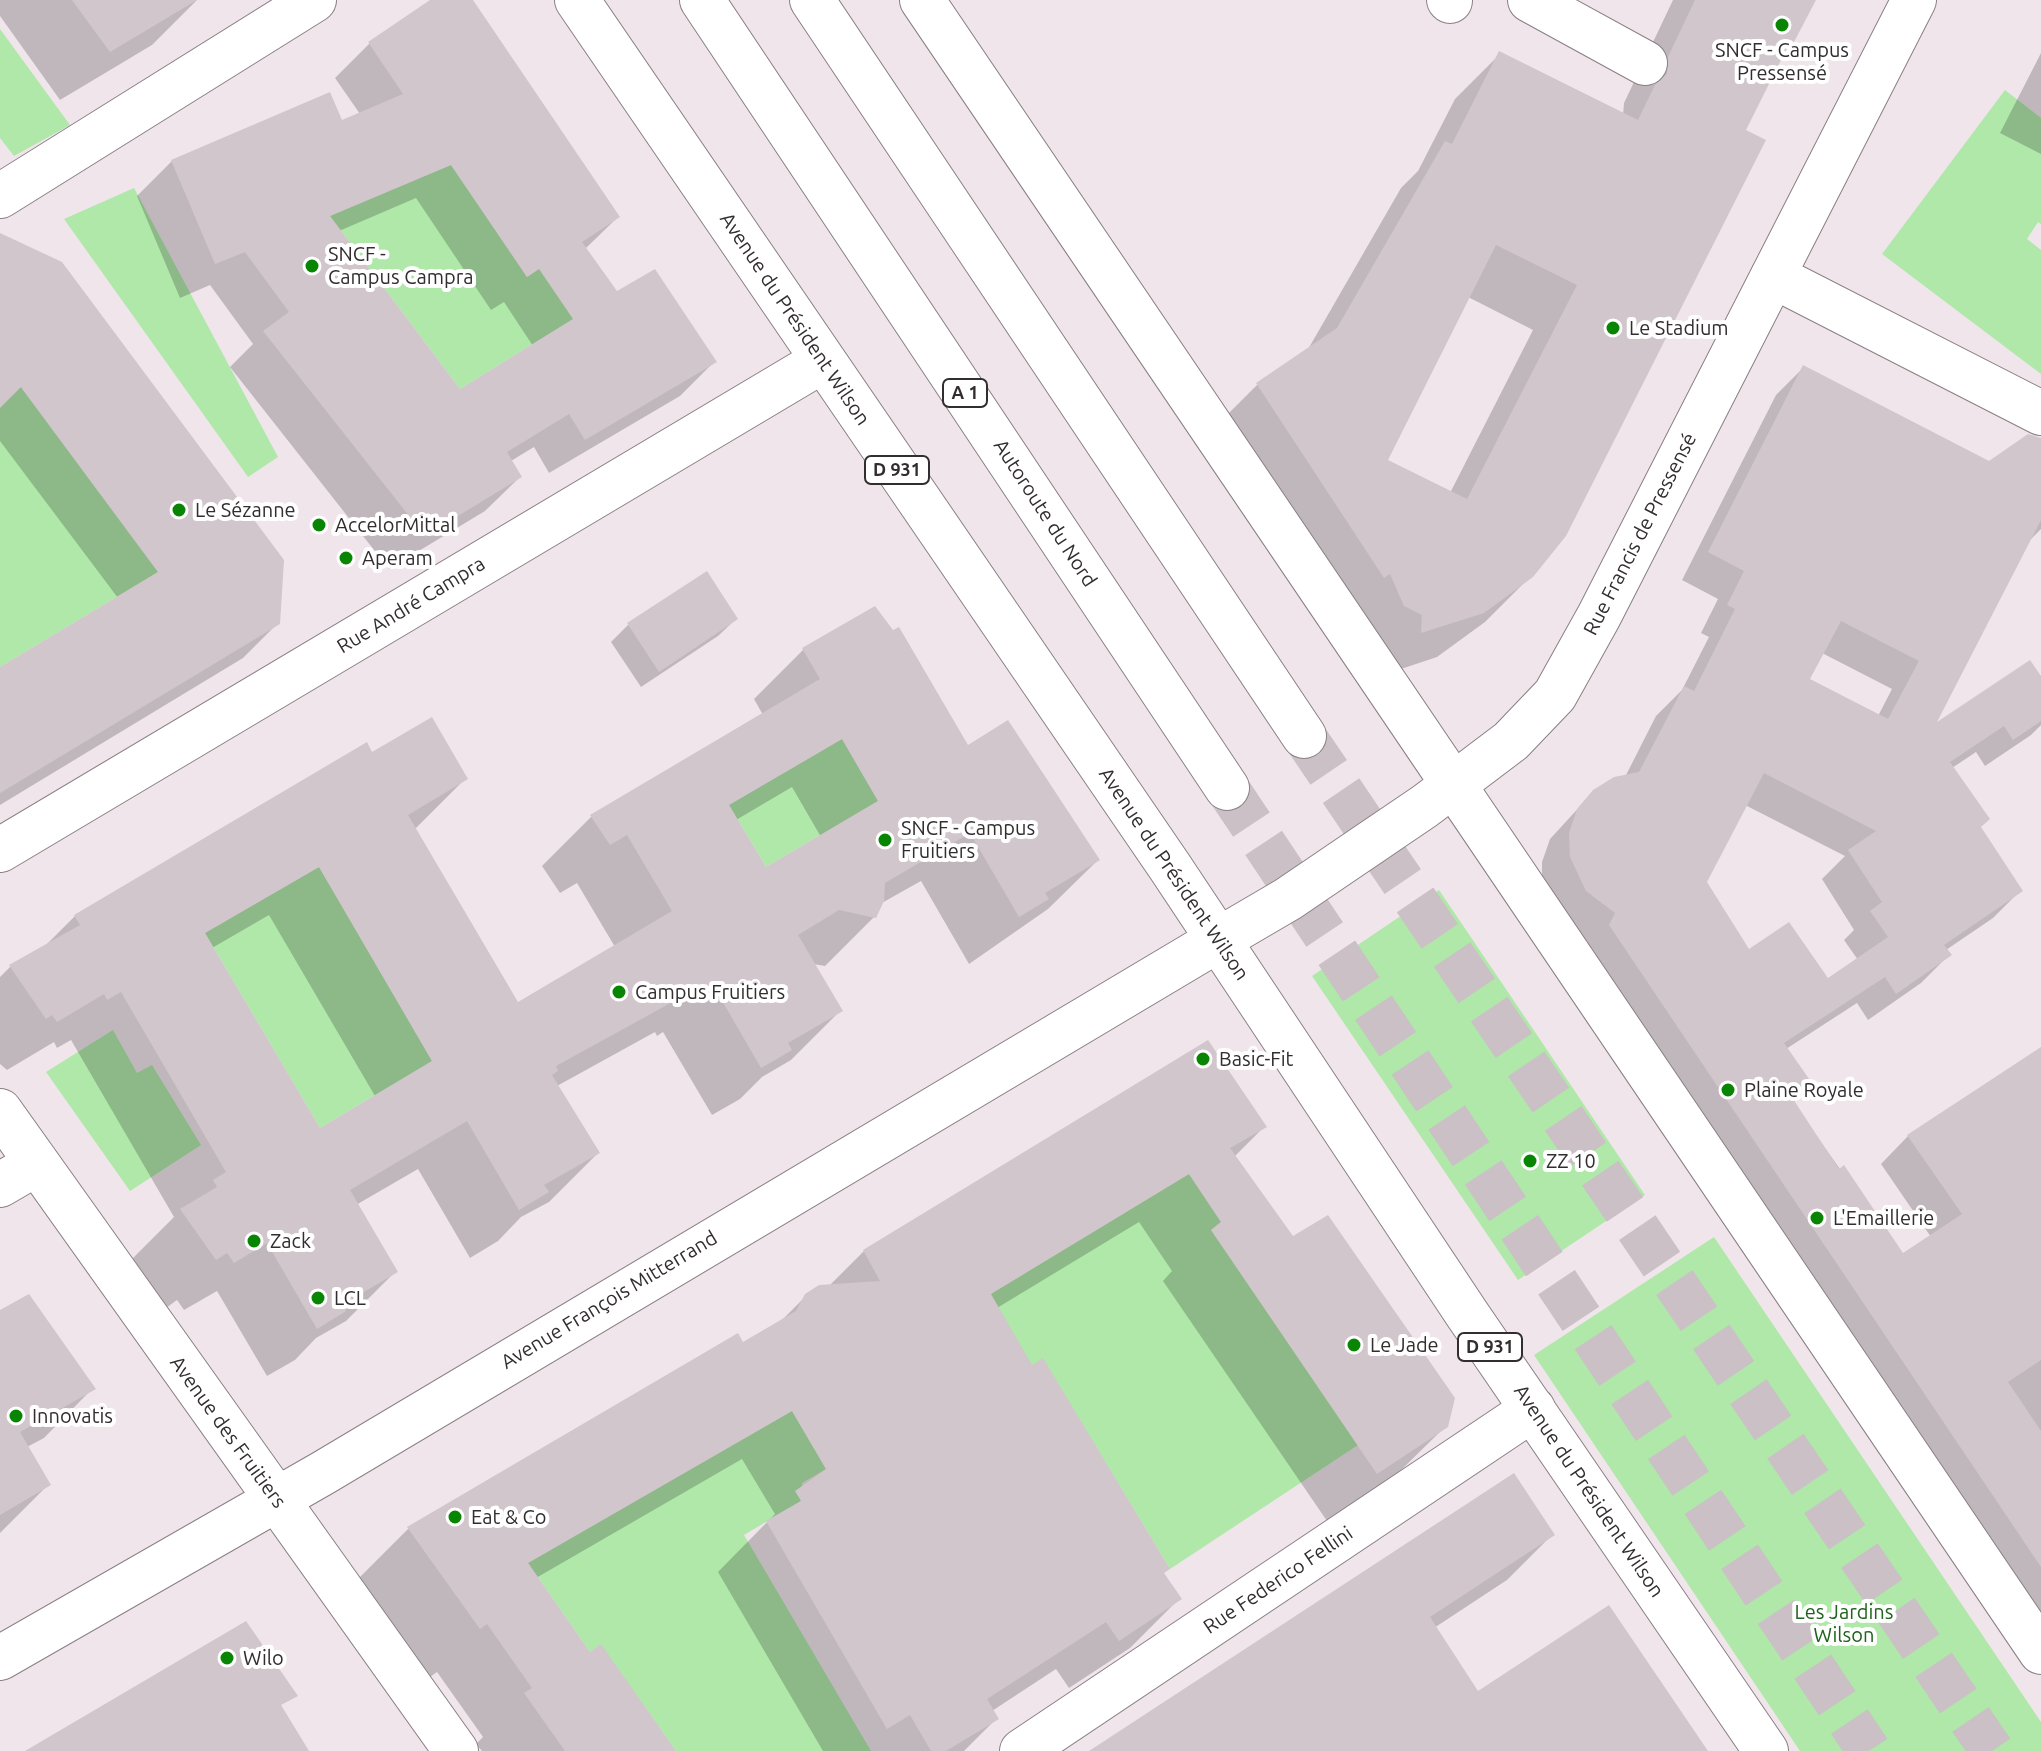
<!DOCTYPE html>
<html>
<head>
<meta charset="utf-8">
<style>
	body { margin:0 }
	canvas { display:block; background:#f0e5eb }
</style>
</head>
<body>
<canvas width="2041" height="1751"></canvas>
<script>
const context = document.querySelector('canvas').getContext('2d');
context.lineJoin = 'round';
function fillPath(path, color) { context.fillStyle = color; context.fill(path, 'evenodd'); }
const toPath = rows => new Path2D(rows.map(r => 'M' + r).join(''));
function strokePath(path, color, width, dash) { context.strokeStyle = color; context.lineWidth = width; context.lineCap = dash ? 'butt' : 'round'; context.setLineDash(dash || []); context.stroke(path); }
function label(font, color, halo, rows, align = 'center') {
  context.font = font + ' Ubuntu,sans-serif'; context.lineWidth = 8; context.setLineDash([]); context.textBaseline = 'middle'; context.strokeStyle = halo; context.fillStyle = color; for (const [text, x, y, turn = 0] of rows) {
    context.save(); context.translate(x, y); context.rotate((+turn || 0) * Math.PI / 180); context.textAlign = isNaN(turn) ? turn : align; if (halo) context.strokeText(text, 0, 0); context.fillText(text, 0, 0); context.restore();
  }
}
fillPath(toPath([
	[0,29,70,125,14,156,0,138],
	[2005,90,2041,118,2041,224,2038,222,2027,239,2041,250,2041,374,1882,254],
	[451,165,527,277,552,260,586,311,460,389,330,216],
	[134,188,278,457,248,477,64,219],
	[8,370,158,572,0,667,0,408],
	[842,739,878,801,766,867,729,805],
	[319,867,432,1061,320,1128,205,933],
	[1439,890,1645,1195,1518,1280,1312,976],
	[113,1030,137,1073,152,1065,201,1145,130,1191,46,1072],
	[1189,1174,1221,1222,1211,1230,1358,1445,1170,1569,1043,1359,1032,1365,927,1332],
	[1714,1237,2041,1722,2041,1751,1800,1751,1534,1355],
	[792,1411,826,1469,802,1483,801,1501,744,1535,871,1751,676,1751,601,1645,590,1652,528,1563]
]), '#afe8a9');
fillPath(toPath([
	[0,0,197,0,152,45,60,100,0,16],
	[433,0,471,0,618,217,585,249,617,294,714,362,680,396,549,473,534,447,511,461,520,477,485,511,389,569,230,367,253,344,210,285,180,298,137,196,172,161,341,122,360,114,335,78,370,43],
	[416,198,491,310,504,302,533,346,460,391,339,231],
	[1673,0,1811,0,1743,130,1531,576,1485,622,1437,657,1377,677,1212,430,1257,385,1307,351,1401,188,1418,171,1455,99,1500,54,1623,115,1624,103],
	[1468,297,1533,330,1450,493,1385,461],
	[2041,53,2041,154,2000,133],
	[0,249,278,623,243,658,0,805,0,670,118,598,0,441],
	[1804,367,1989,463,2041,446,2041,529,2027,543,1932,728,2041,680,2041,725,2031,735,1985,766,1976,752,1952,768,1979,828,2021,890,1993,918,1946,950,1949,955,1921,983,1868,1020,1857,1003,1786,1049,1811,1085,1793,1103,1902,1256,1931,1237,1881,1164,1908,1136,2041,1049,2041,1635,1582,954,1588,942,1551,909,1542,886,1542,862,1550,839,1594,791,1625,777,1656,716,1682,690,1709,637,1701,633,1718,599,1682,580,1776,395],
	[1822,653,1892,689,1878,716,1807,680],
	[1745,805,1845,856,1822,879,1854,930,1844,940,1858,960,1828,981,1749,952,1705,882],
	[875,609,967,748,1098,860,1048,909,969,964,921,881,880,904,874,917,825,966,813,964,840,1011,791,1060,762,1077,740,1099,712,1115,663,1032,657,1036,655,1032,557,1086,598,1153,549,1202,521,1217,498,1241,470,1258,418,1169,356,1205,395,1272,346,1321,316,1338,295,1360,267,1376,217,1291,184,1310,177,1300,166,1308,132,1259,174,1217,71,1040,57,1048,54,1042,7,1070,0,1064,0,977,10,967,44,947,75,916,372,754,465,779,414,830,517,1005,615,947,577,883,560,893,542,866,591,817,763,715,754,699,803,650],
	[792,787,821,837,765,870,736,820],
	[269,915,375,1096,319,1131,212,948],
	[736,619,718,636,641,687,611,642,629,624],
	[1264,1127,1234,1157,1292,1239,1446,1426,1396,1475,1327,1521,1163,1281,1172,1271,1139,1222,997,1308,1031,1368,1179,1599,1130,1648,1069,1688,1056,1669,992,1711,997,1718,964,1751,823,1751,718,1572,775,1514,742,1459,536,1578,590,1654,674,1751,482,1751,476,1744,483,1737,437,1672,430,1677,359,1578,408,1529,737,1336,742,1345,779,1323,807,1295,829,1286,864,1251],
	[0,1312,93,1388,44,1438,27,1447,49,1484,0,1533],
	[1552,1535,1507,1580,1434,1628,1477,1693,1705,1751,1091,1751]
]), '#0003');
fillPath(toPath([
	[72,0,197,0,110,52],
	[430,0,473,0,620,217,582,242,617,291,655,269,717,362,585,440,569,414,507,452,522,477,425,536,263,331,289,312,245,252,215,264,171,160,330,92,342,120,403,94,368,42],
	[451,165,527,277,539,269,573,319,460,389,330,216],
	[1695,0,1816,0,1794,42,1791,40,1746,130,1766,140,1566,536,1533,577,1484,613,1421,633,1422,615,1404,606,1390,574,1384,578,1256,383,1337,328,1445,141,1452,144,1499,51,1638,120,1655,85,1667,74,1668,57],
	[1496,245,1577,285,1467,499,1388,460],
	[0,233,62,262,284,560,280,624,0,793,0,667,158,572,21,387,0,408],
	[1803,365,1989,461,2028,434,2041,438,2041,520,1937,722,2030,660,2041,676,2041,721,2013,740,2004,726,1950,762,1990,819,1981,827,2023,891,1944,945,1952,955,1896,994,1885,977,1784,1043,1814,1086,1793,1099,1839,1169,1844,1165,1903,1253,1962,1214,1907,1135,2041,1047,2041,1360,2008,1382,2041,1431,2041,1567,1609,925,1615,913,1586,891,1570,857,1569,833,1577,809,1593,790,1614,777,1639,772,1684,686,1694,691,1735,609,1727,605,1744,571,1708,552],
	[1841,621,1919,661,1888,719,1810,679],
	[1764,773,1876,831,1848,850,1882,902,1870,911,1888,937,1828,978,1789,922,1749,949,1707,882],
	[707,571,738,619,659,672,627,623],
	[875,606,893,630,899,627,968,745,1008,720,1100,860,1045,893,1049,899,1019,917,970,833,885,883,884,901,876,918,839,910,798,935,843,1011,788,1043,792,1050,761,1068,713,985,707,988,705,984,556,1066,558,1071,552,1075,600,1153,544,1185,549,1192,519,1210,467,1121,350,1190,398,1272,343,1304,346,1311,317,1329,267,1243,234,1263,227,1253,216,1260,180,1209,217,1187,213,1180,226,1172,121,992,107,1000,104,994,57,1022,52,1015,46,1019,9,965,80,925,74,915,367,742,372,752,432,717,468,779,408,815,518,1002,672,911,627,835,610,845,590,815,820,679,802,648],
	[842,739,878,801,766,867,729,805],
	[319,867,432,1061,320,1128,205,933],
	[1208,1040,1267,1127,1230,1148,1293,1236,1328,1215,1455,1398,1448,1427,1377,1474,1211,1230,1221,1222,1189,1174,991,1294,1032,1365,1043,1358,1170,1569,1164,1573,1182,1599,1119,1641,1106,1622,987,1699,999,1719,946,1751,931,1751,910,1715,887,1729,766,1521,801,1501,795,1491,826,1469,792,1411,528,1563,590,1652,601,1644,676,1751,565,1751,524,1693,532,1688,487,1624,480,1629,407,1527,738,1333,743,1342,796,1311,805,1294,819,1285,880,1281,863,1250],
	[29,1294,96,1389,20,1432,51,1485,0,1515,0,1310],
	[1514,1473,1555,1535,1430,1617,1478,1691,1609,1605,1708,1751,1089,1751],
	[246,1621,298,1696,281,1705,309,1751,25,1751]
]), '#d0c6cb');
strokePath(toPath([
	[1304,736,1992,1751],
	[1227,788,1869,1751]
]), '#cac0c6', 44, [44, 22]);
const minor = toPath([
	[1449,0,1450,1],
	[1530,0,1645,63],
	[0,196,314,0],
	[1773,276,2041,413],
	[0,850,822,361],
	[0,1111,456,1751],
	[0,1185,36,1164],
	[0,1658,323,1473,1218,940],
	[1022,1751,1533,1409]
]);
const major = toPath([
	[577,0,1170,867,1467,1314,1766,1751],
	[922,0,2041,1652],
	[1218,940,1288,899,1425,806,1511,741,1555,695,1599,616,1914,0]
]);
const highway = toPath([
	[702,0,1227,788],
	[812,0,1304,736]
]);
strokePath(minor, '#897f84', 46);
strokePath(major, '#897f84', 46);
strokePath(highway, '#897f84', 46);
strokePath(minor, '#fff', 44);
strokePath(major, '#fff', 44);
strokePath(highway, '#fff', 44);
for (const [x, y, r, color] of [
	[1782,25,8,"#098504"],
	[312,266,8,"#098504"],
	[1613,328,8,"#098504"],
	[179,510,8,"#098504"],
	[319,525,8,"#098504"],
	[346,558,8,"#098504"],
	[885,840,8,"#098504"],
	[619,992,8,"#098504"],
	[1203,1059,8,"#098504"],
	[1728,1090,8,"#098504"],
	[1530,1161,8,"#098504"],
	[1817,1218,8,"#098504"],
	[254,1241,8,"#098504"],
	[318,1298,8,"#098504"],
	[1354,1345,8,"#098504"],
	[16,1416,8,"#098504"],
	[455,1517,8,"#098504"],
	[227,1658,8,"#098504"]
]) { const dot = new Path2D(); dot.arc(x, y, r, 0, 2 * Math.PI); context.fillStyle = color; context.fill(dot); strokePath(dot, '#fff', 3); }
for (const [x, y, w] of [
	[965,393,44],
	[897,470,64],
	[1490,1347,64]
]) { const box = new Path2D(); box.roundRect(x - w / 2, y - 14, w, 28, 6); context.fillStyle = '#fff'; context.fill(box); strokePath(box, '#322e30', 2); }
label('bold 18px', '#322e30', null, [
	["A 1",965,393],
	["D 931",897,470],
	["D 931",1490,1347]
]);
label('20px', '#322e30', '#fff', [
	["SNCF - Campus",1782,50,"center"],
	["Pressensé",1782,73,"center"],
	["SNCF -",328,254],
	["Campus Campra",328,277],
	["Le Stadium",1629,328],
	["Le Sézanne",195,510],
	["AccelorMittal",335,525],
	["Aperam",362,558],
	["SNCF - Campus",901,828],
	["Fruitiers",901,851],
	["Campus Fruitiers",635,992],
	["Basic-Fit",1219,1059],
	["Plaine Royale",1744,1090],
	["ZZ 10",1546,1161],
	["L'Emaillerie",1833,1218],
	["Zack",270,1241],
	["LCL",334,1298],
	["Le Jade",1370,1345],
	["Innovatis",32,1416],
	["Eat & Co",471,1517],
	["Wilo",243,1658]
], 'left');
label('20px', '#322e30', '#fff', [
	["Avenue du Président Wilson",795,319,56],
	["Autoroute du Nord",1045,513,57],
	["Rue Francis de Pressensé",1640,534,-63],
	["Rue André Campra",411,605,-31],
	["Avenue du Président Wilson",1174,874,56],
	["Avenue François Mitterrand",609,1300,-31],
	["Avenue des Fruitiers",228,1432,54],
	["Avenue du Président Wilson",1589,1491,56],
	["Rue Federico Fellini",1278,1580,-34]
]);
label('20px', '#1f631c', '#fff', [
	["Les Jardins",1844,1612],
	["Wilson",1844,1635]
]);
</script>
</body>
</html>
